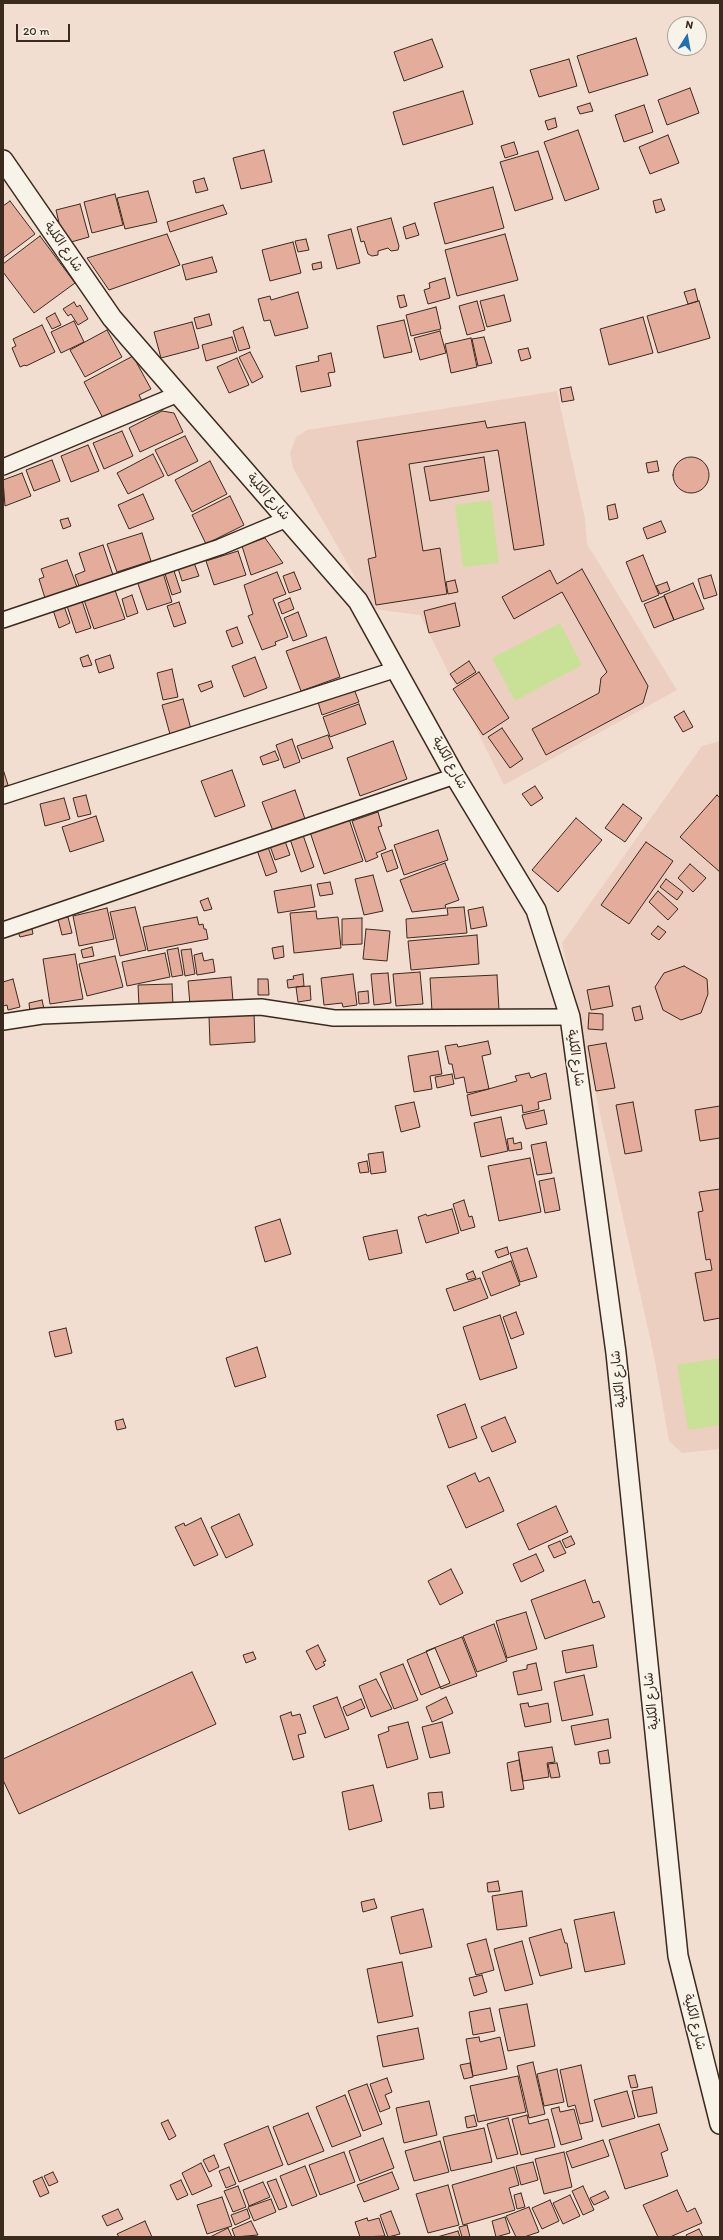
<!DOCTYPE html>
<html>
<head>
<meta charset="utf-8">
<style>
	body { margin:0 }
	#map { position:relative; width:723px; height:2240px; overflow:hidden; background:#f1ded1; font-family:Itim,sans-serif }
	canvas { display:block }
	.frame { position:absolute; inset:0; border:4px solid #3b2a1e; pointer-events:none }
	.north { position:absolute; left:667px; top:16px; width:40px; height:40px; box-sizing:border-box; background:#f7f3e8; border:1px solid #aca397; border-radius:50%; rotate:11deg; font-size:11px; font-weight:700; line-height:16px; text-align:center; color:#3b2a1e }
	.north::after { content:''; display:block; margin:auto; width:14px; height:18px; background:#1f6fb2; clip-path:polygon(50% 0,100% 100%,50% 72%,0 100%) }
	.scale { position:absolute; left:16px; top:24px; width:54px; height:18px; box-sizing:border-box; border:2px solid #3b2a1e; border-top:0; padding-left:5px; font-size:12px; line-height:14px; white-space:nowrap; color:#3b2a1e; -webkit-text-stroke:3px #f7f3e8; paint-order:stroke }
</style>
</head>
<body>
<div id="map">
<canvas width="723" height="2240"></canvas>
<div class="frame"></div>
<div class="north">N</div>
<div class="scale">20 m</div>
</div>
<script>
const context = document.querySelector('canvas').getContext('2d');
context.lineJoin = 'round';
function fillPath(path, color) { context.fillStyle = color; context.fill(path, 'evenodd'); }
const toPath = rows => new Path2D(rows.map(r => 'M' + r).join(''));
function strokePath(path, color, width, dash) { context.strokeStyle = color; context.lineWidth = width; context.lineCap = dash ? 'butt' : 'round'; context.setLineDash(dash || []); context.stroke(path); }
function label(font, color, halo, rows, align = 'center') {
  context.font = font + ' Itim,"Playpen Sans Arabic",sans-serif'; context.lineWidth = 3; context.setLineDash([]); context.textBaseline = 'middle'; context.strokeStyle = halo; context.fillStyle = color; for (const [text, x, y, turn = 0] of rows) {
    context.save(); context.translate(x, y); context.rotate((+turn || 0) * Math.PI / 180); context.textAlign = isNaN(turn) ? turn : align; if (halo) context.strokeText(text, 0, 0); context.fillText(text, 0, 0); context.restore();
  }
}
fillPath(toPath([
	[557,391,585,519,587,544,677,690,504,785,420,615,373,609,293,468,290,453,296,437,307,430],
	[720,741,720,1449,682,1453,669,1441,654,1356,562,943,702,746]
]), '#edcfc1');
fillPath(toPath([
	[491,500,499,563,463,567,455,505],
	[560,623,582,665,515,701,492,658],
	[720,1358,720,1425,688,1430,677,1365]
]), '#c9e196');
const building = toPath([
	[636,38,648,75,589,93,577,56,636,38],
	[432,39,443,67,404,81,394,52,432,39],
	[569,59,577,86,539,97,530,70,569,59],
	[690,88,699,113,667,125,658,100,690,88],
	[463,91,473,124,403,145,393,112,463,91],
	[590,103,593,111,580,114,577,107,590,103],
	[644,105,653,132,624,142,615,115,644,105],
	[555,118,557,127,548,130,545,121,555,118],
	[578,130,599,189,565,201,544,142,578,130],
	[668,135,679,163,650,174,639,147,668,135],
	[514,142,518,154,505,158,501,146,514,142],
	[264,150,272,182,241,189,233,158,264,150],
	[538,151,553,199,515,211,500,162,538,151],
	[204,178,208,190,196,193,193,181,204,178],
	[493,187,504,228,445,244,434,203,493,187],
	[148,191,157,222,125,229,117,198,148,191],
	[115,194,123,225,92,233,84,202,115,194],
	[661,199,665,210,656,213,653,201,661,199],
	[10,201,35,234,3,258,3,206,10,201],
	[80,204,89,237,64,244,56,210,80,204],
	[223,205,227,214,170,232,167,222,223,205],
	[391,218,399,246,398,250,391,251,388,248,378,251,378,255,372,256,368,254,364,241,361,242,357,227,391,218],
	[415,223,419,235,406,239,403,227,415,223],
	[351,229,360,263,337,269,328,235,351,229],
	[167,234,180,265,109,290,87,258,167,234],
	[505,234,518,280,457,296,445,250,505,234],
	[40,236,75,283,34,313,3,272,3,264,40,236],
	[306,239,309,250,298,252,295,241,306,239],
	[293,242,301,273,270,281,262,250,293,242],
	[212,257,217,272,186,280,182,265,212,257],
	[321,262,322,268,313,270,312,264,321,262],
	[445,278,450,298,428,304,424,290,430,288,429,283,445,278],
	[695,289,698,301,688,304,684,292,695,289],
	[298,292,308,328,275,336,270,320,264,321,258,299,270,296,271,300,298,292],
	[404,295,407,306,400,308,397,296,404,295],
	[504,295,511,321,487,327,480,301,504,295],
	[477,301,485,330,467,335,459,306,477,301],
	[699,301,710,338,658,353,647,316,699,301],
	[74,302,77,307,80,305,88,319,78,325,71,314,68,316,63,309,74,302],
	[436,307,441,329,411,336,406,315,436,307],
	[55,313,61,325,52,329,46,318,55,313],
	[209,314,212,325,197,329,194,318,209,314],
	[643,317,653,353,609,365,600,329,643,317],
	[404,320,412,352,384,358,377,326,404,320],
	[74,321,84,342,61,353,51,332,74,321],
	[192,322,199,348,161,358,154,332,192,322],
	[42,325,55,352,26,366,25,365,20,367,12,348,16,346,13,339,42,325],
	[243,327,250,348,239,351,233,331,243,327],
	[107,330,122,357,85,377,70,350,107,330],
	[440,331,446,353,420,360,414,338,440,331],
	[232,337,237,352,206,361,202,345,232,337],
	[484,337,492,363,478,366,472,339,484,337],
	[471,338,477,367,451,373,445,344,471,338],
	[528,348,531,358,521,361,518,350,528,348],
	[250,352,263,377,252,383,239,357,250,352],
	[331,353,335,372,328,373,331,386,301,392,296,366,319,361,318,356,331,353],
	[133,356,151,389,139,395,142,401,104,420,84,382,133,356],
	[237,358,249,385,229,393,217,367,237,358],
	[571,387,574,400,562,402,560,389,571,387],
	[162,411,174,413,183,432,140,452,129,428,162,411],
	[485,421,487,428,525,422,544,545,514,550,498,450,409,464,423,551,440,548,447,594,376,605,368,559,376,557,357,441,485,421],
	[122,431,133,456,104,469,93,443,122,431],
	[185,436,198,461,168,476,155,450,185,436],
	[88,445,99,471,71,482,61,456,88,445],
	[153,454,164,476,128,494,117,473,153,454],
	'673 475a18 18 0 1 1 36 0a18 18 0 1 1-36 0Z',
	[484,457,489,491,430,501,424,467,484,457],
	[52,460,60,481,34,491,26,470,52,460],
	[210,461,227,494,192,512,175,480,210,461],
	[657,461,659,471,648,473,646,463,657,461],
	[22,473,31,496,5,506,3,480,22,473],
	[143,494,154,519,129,529,118,505,143,494],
	[230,496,244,525,206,544,192,515,230,496],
	[615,504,618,518,609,520,607,506,615,504],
	[68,518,71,526,63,529,60,520,68,518],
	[661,521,666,532,647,539,643,528,661,521],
	[142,533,151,561,117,572,107,544,142,533],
	[265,538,283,563,251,575,242,546,265,538],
	[103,545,113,575,79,586,75,575,85,571,79,553,103,545],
	[238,551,246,575,214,585,206,561,238,551],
	[643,555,659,595,642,602,626,562,643,555],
	[67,560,77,587,45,598,39,579,44,577,41,569,67,560],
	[193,560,199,576,182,581,177,565,193,560],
	[173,568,181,592,172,595,164,571,173,568],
	[582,569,648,686,643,703,546,755,532,729,599,693,601,678,607,672,562,592,514,619,502,597,550,570,557,584,582,569],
	[277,572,286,594,273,599,288,637,275,642,276,645,262,650,248,616,253,614,244,585,277,572],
	[294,572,301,589,289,593,283,576,294,572],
	[163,573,172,602,147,610,137,581,163,573],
	[711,575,717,595,704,599,698,579,711,575],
	[455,580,458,592,448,594,446,582,455,580],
	[667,582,670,590,660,594,656,586,667,582],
	[693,583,704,609,674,620,664,595,693,583],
	[115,590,125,619,94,629,84,600,115,590],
	[132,595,138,613,127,617,122,599,132,595],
	[664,596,674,620,654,628,644,604,664,596],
	[290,598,294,609,282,614,278,603,290,598],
	[82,601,91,628,76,633,67,606,82,601],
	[179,602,186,623,174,627,167,606,179,602],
	[455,603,460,626,429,633,424,611,455,603],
	[64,606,70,623,59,628,53,610,64,606],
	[298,612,307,636,293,641,284,618,298,612],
	[237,627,243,643,232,647,226,631,237,627],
	[326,637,340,677,301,691,286,651,326,637],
	[88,655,92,665,83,667,80,658,88,655],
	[110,655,114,668,99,673,95,660,110,655],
	[255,657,267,688,244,697,232,666,255,657],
	[469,661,476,672,457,684,450,674,469,661],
	[172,669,178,697,163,700,157,673,172,669],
	[479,672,509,718,483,735,453,689,479,672],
	[211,681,213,687,201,692,198,685,211,681],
	[354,689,359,702,322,715,318,702,354,689],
	[183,699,192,733,171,738,162,705,183,699],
	[359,704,366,724,330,737,323,717,359,704],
	[684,711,693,727,683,732,674,717,684,711],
	[502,728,523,759,510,768,488,737,502,728],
	[328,735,333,748,302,759,297,746,328,735],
	[292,739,300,762,284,768,276,745,292,739],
	[393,741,407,779,360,796,347,758,393,741],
	[275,751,279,760,263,765,260,757,275,751],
	[3,769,8,785,3,787,3,769],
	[232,770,245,806,215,817,201,781,232,770],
	[535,786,543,798,531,806,522,794,535,786],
	[295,790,305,819,273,831,262,802,295,790],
	[86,795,91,814,78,817,73,798,86,795],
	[717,795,720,798,720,872,680,837,717,795],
	[64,798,70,819,45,826,40,804,64,798],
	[623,804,642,818,625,842,605,828,623,804],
	[378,812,382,826,378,827,386,849,376,853,378,857,366,862,352,821,378,812],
	[96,816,104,841,70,852,62,827,96,816],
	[576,818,602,840,558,892,532,870,576,818],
	[349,819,363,861,324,874,310,832,349,819],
	[438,830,448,860,404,875,394,845,438,830],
	[303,835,314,867,301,872,290,839,303,835],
	[285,841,290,855,275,860,270,846,285,841],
	[646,842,673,861,629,924,601,905,646,842],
	[268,847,277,872,266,876,257,850,268,847],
	[392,850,398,868,387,872,381,854,392,850],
	[445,863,459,900,445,905,446,908,412,912,400,880,445,863],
	[690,864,706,878,693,892,678,878,690,864],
	[373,875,383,911,364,915,355,879,373,875],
	[666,879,683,892,677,900,660,887,666,879],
	[330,882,333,894,320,896,317,884,330,882],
	[311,885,315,907,278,913,274,891,311,885],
	[658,891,678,909,668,920,649,902,658,891],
	[208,898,212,909,204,911,200,901,208,898],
	[135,907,146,950,120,956,110,912,135,907],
	[464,907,467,933,407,938,406,919,448,915,447,908,464,907],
	[483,907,487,926,471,929,468,910,483,907],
	[107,908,114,939,79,946,73,916,107,908],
	[316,911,317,919,338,917,341,948,294,953,290,913,316,911],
	[68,917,72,933,62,935,58,919,68,917],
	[197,917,199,925,203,924,204,929,206,929,208,939,148,951,143,927,197,917],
	[362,918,362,944,342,945,342,919,362,918],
	[658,926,666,932,659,940,651,934,658,926],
	[32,929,33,934,20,937,18,932,32,929],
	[366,929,390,931,387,961,363,959,366,929],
	[477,935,479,964,411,970,408,941,477,935],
	[283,946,284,957,274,959,272,948,283,946],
	[92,947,94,956,83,958,81,950,92,947],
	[178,948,183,975,172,977,167,950,178,948],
	[191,949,195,974,185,976,181,950,191,949],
	[165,953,170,977,127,986,122,962,165,953],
	[202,953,204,961,213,959,215,972,197,975,194,955,202,953],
	[75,954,83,999,50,1004,43,959,75,954],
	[115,956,123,987,87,996,79,964,115,956],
	[684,966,707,979,708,994,701,1013,681,1020,663,1010,655,987,664,973,684,966],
	[420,972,423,1004,396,1006,393,974,420,972],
	[388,973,391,1003,374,1005,371,974,388,973],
	[303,974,304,986,288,988,287,980,294,979,293,976,303,974],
	[353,974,357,1005,343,1007,342,1003,324,1005,321,978,353,974],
	[497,975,499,1010,432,1012,430,978,497,975],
	[231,977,233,1001,190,1005,188,981,231,977],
	[13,979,20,1007,8,1010,7,1005,3,1006,3,982,13,979],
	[258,979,268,979,269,995,258,995,258,979],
	[172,984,173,1005,139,1006,138,985,172,984],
	[310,986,311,1000,298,1002,296,987,310,986],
	[609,986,613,1006,591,1010,587,990,609,986],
	[368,991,369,1003,359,1004,358,992,368,991],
	[42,1000,44,1009,30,1012,29,1003,42,1000],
	[640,1006,643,1019,635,1021,632,1008,640,1006],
	[254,1013,255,1042,210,1045,209,1016,254,1013],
	[589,1013,603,1014,603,1030,588,1029,589,1013],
	[488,1041,491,1054,482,1056,489,1089,467,1093,464,1077,455,1079,452,1064,449,1064,445,1046,457,1044,458,1047,488,1041],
	[606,1043,615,1088,596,1091,588,1046,606,1043],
	[438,1051,442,1074,430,1076,432,1089,414,1092,408,1056,438,1051],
	[529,1073,531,1078,546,1073,551,1099,538,1102,539,1109,523,1113,522,1105,471,1116,467,1095,517,1081,515,1076,529,1073],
	[452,1074,454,1084,437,1088,435,1077,452,1074],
	[414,1102,420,1127,401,1132,395,1106,414,1102],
	[633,1102,642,1151,625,1154,616,1105,633,1102],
	[720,1106,720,1138,700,1141,695,1110,720,1106],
	[544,1110,547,1124,526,1129,522,1115,544,1110],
	[501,1117,508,1151,481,1157,474,1123,501,1117],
	[513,1138,514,1144,521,1142,522,1149,509,1151,507,1139,513,1138],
	[546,1142,552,1173,537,1175,531,1145,546,1142],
	[383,1152,386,1172,371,1174,368,1154,383,1152],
	[530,1158,541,1212,499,1221,488,1166,530,1158],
	[367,1161,369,1172,360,1173,358,1163,367,1161],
	[554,1178,560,1210,545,1213,539,1181,554,1178],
	[720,1189,720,1318,704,1321,695,1273,712,1270,710,1259,706,1260,698,1212,703,1211,699,1192,720,1189],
	[464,1200,469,1217,472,1216,475,1227,461,1231,453,1204,464,1200],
	[452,1209,459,1233,426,1243,418,1217,426,1214,427,1216,452,1209],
	[280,1219,291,1254,265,1262,255,1227,280,1219],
	[397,1230,402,1253,369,1260,363,1237,397,1230],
	[507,1247,509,1254,498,1258,495,1251,507,1247],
	[527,1248,537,1277,520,1282,510,1253,527,1248],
	[511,1261,520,1285,491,1296,482,1272,511,1261],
	[473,1271,476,1278,468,1280,466,1274,473,1271],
	[480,1278,488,1298,454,1311,446,1289,480,1278],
	[516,1312,524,1334,511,1339,503,1317,516,1312],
	[500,1315,517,1368,480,1380,463,1327,500,1315],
	[66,1328,72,1353,55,1357,49,1332,66,1328],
	[257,1347,266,1377,235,1387,226,1358,257,1347],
	[465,1404,477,1438,449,1448,437,1415,465,1404],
	[505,1417,516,1442,492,1452,481,1427,505,1417],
	[123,1419,126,1428,117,1430,115,1421,123,1419],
	[475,1473,479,1482,489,1477,504,1511,466,1528,447,1486,475,1473],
	[556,1506,568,1532,529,1550,517,1524,556,1506],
	[239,1514,253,1545,226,1558,211,1527,239,1514],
	[201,1518,218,1555,194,1566,175,1527,184,1523,185,1526,201,1518],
	[571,1536,575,1544,566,1548,562,1540,571,1536],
	[560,1541,566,1553,554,1558,548,1546,560,1541],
	[536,1554,544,1571,521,1582,513,1564,536,1554],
	[451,1569,463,1593,440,1605,428,1581,451,1569],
	[585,1580,593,1603,599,1601,605,1617,545,1639,531,1600,585,1580],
	[526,1612,537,1649,507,1658,496,1621,526,1612],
	[494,1624,507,1661,477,1672,463,1636,494,1624],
	[462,1637,477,1676,441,1689,426,1651,462,1637],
	[318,1645,326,1661,323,1662,325,1665,316,1670,306,1651,318,1645],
	[593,1645,597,1667,566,1673,562,1651,593,1645],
	[435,1648,450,1683,421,1695,407,1660,435,1648],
	[253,1652,256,1659,246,1663,243,1655,253,1652],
	[536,1663,542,1690,518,1695,513,1672,527,1669,527,1665,536,1663],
	[403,1664,418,1700,394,1709,380,1673,403,1664],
	[192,1672,216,1724,19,1814,3,1780,3,1759,192,1672],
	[584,1675,593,1715,562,1721,554,1682,584,1675],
	[376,1679,392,1709,371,1717,359,1686,376,1679],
	[337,1697,349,1729,325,1738,313,1706,337,1697],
	[446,1697,453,1713,432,1722,426,1707,446,1697],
	[361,1699,365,1708,347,1716,343,1707,361,1699],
	[528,1703,529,1707,548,1703,551,1722,525,1727,520,1704,528,1703],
	[291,1712,292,1716,300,1714,306,1733,298,1735,304,1757,293,1760,280,1716,291,1712],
	[608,1719,611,1738,575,1745,571,1726,608,1719],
	[408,1722,418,1759,387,1768,378,1735,389,1731,388,1727,408,1722],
	[442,1722,450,1753,430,1758,422,1727,442,1722],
	[552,1747,555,1762,547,1763,549,1777,523,1781,518,1752,552,1747],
	[608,1750,610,1763,600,1764,598,1752,608,1750],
	[519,1760,524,1789,511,1791,507,1763,519,1760],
	[557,1763,560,1777,551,1778,548,1764,557,1763],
	[373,1785,382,1821,349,1830,342,1792,373,1785],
	[442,1792,444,1807,430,1809,428,1793,442,1792],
	[498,1881,500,1891,488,1892,487,1883,498,1881],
	[522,1891,527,1926,497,1930,492,1896,522,1891],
	[374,1899,377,1908,363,1912,361,1902,374,1899],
	[423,1909,432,1947,400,1954,391,1917,423,1909],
	[614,1912,625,1964,585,1972,574,1920,614,1912],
	[561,1929,565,1943,567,1943,572,1968,540,1976,529,1938,561,1929],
	[486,1939,494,1970,476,1975,467,1944,486,1939],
	[522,1941,533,1984,505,1991,494,1949,522,1941],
	[402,1962,413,2016,378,2023,367,1969,402,1962],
	[482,1975,487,1992,474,1996,469,1978,482,1975],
	[527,2004,535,2046,508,2051,499,2009,527,2004],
	[490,2008,495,2031,473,2035,469,2012,490,2008],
	[418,2028,424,2059,383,2067,377,2036,418,2028],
	[479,2037,480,2042,500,2037,507,2069,473,2076,466,2039,479,2037],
	[533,2062,545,2114,529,2118,517,2066,533,2062],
	[470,2063,473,2077,464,2079,460,2065,470,2063],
	[581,2065,593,2121,580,2124,575,2105,568,2107,560,2070,581,2065],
	[557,2069,564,2102,544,2106,537,2074,557,2069],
	[635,2075,638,2087,631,2088,628,2076,635,2075],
	[518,2076,526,2112,478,2122,470,2086,518,2076],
	[387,2078,392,2092,385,2095,390,2108,380,2112,370,2084,387,2078],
	[367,2084,382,2124,363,2131,348,2091,367,2084],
	[652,2087,657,2113,638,2117,632,2091,652,2087],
	[627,2091,635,2118,602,2127,594,2100,627,2091],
	[345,2095,361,2136,332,2147,316,2107,345,2095],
	[429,2101,437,2135,404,2143,396,2108,429,2101],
	[559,2107,560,2112,574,2109,582,2139,561,2145,551,2109,559,2107],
	[308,2113,324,2151,288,2165,273,2127,308,2113],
	[474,2115,477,2126,467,2128,465,2117,474,2115],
	[527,2115,529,2124,548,2119,555,2147,521,2155,512,2119,527,2115],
	[508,2118,518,2154,497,2159,487,2124,508,2118],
	[168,2120,176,2136,169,2140,161,2123,168,2120],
	[659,2124,668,2150,661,2153,668,2176,625,2189,609,2140,659,2124],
	[268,2126,283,2165,239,2182,224,2144,268,2126],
	[484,2128,492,2162,451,2171,443,2137,484,2128],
	[383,2138,394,2168,360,2181,349,2151,383,2138],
	[603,2140,609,2156,572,2168,566,2152,603,2140],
	[440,2141,449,2172,414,2181,405,2151,440,2141],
	[344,2152,355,2182,320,2195,309,2165,344,2152],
	[564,2152,572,2187,544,2194,535,2159,564,2152],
	[214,2155,219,2167,209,2172,203,2160,214,2155],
	[533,2162,538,2180,521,2185,516,2166,533,2162],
	[201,2163,212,2186,192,2195,182,2173,201,2163],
	[305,2166,317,2196,292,2206,280,2176,305,2166],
	[229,2167,236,2184,226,2188,219,2171,229,2167],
	[514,2167,519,2185,509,2188,515,2210,463,2225,452,2185,514,2167],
	[53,2172,58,2182,49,2186,44,2176,53,2172],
	[392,2172,399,2189,364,2202,357,2185,392,2172],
	[42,2177,49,2193,40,2197,33,2181,42,2177],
	[276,2179,287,2207,279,2210,267,2182,276,2179],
	[181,2180,188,2195,177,2200,170,2185,181,2180],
	[263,2182,270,2197,249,2206,243,2190,263,2182],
	[448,2185,459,2225,428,2233,416,2194,448,2185],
	[238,2186,246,2207,233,2212,224,2191,238,2186],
	[583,2186,594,2210,583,2215,572,2191,583,2186],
	[677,2190,687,2212,695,2208,702,2223,670,2237,658,2237,643,2205,677,2190],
	[605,2191,609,2198,594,2205,590,2198,605,2191],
	[521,2193,525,2207,517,2209,514,2195,521,2193],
	[570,2195,580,2216,563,2224,553,2203,570,2195],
	[222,2197,232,2226,207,2234,197,2205,222,2197],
	[271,2199,276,2212,254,2221,248,2207,271,2199],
	[550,2200,559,2221,542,2229,532,2208,550,2200],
	[529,2207,539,2232,524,2237,516,2237,506,2216,529,2207],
	[118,2209,123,2219,107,2226,102,2216,118,2209],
	[247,2209,250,2218,235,2225,231,2215,247,2209],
	[391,2211,400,2234,388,2237,380,2215,391,2211],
	[505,2217,510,2233,496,2237,492,2221,505,2217],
	[367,2218,368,2221,379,2218,385,2236,360,2237,355,2222,367,2218],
	[145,2221,152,2237,119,2237,117,2234,145,2221],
	[251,2221,258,2235,235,2237,232,2229,251,2221],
	[467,2225,470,2237,462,2237,459,2227,467,2225],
	[228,2228,232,2237,210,2237,228,2228],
	[699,2229,703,2237,687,2237,686,2235,699,2229],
	[458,2231,460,2237,437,2237,458,2231]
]);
fillPath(building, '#e4ac9b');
strokePath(building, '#3b2a1e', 1);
const minor = toPath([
	[3,467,178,394],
	[3,620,220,547,287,519],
	[3,796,397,669],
	[3,930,455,776],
	[3,1022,42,1016,261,1007,334,1018,570,1017]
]);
const tertiary = toPath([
	[3,160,112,318,358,601,455,776,536,910,570,1017,616,1353,678,1956,720,2124]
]);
strokePath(minor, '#3b2a1e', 18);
strokePath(tertiary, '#3b2a1e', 22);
strokePath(minor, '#f7f3e8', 15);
strokePath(tertiary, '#f7f3e8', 19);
label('13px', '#3b2a1e', '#f7f3e8', [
	["شارع الكلية",63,247,56],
	["شارع الكلية",268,497,49],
	["شارع الكلية",449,763,61],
	["شارع الكلية",575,1058,82],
	["شارع الكلية",619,1379,-96],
	["شارع الكلية",652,1701,-96],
	["شارع الكلية",694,2022,76]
]);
</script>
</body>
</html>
